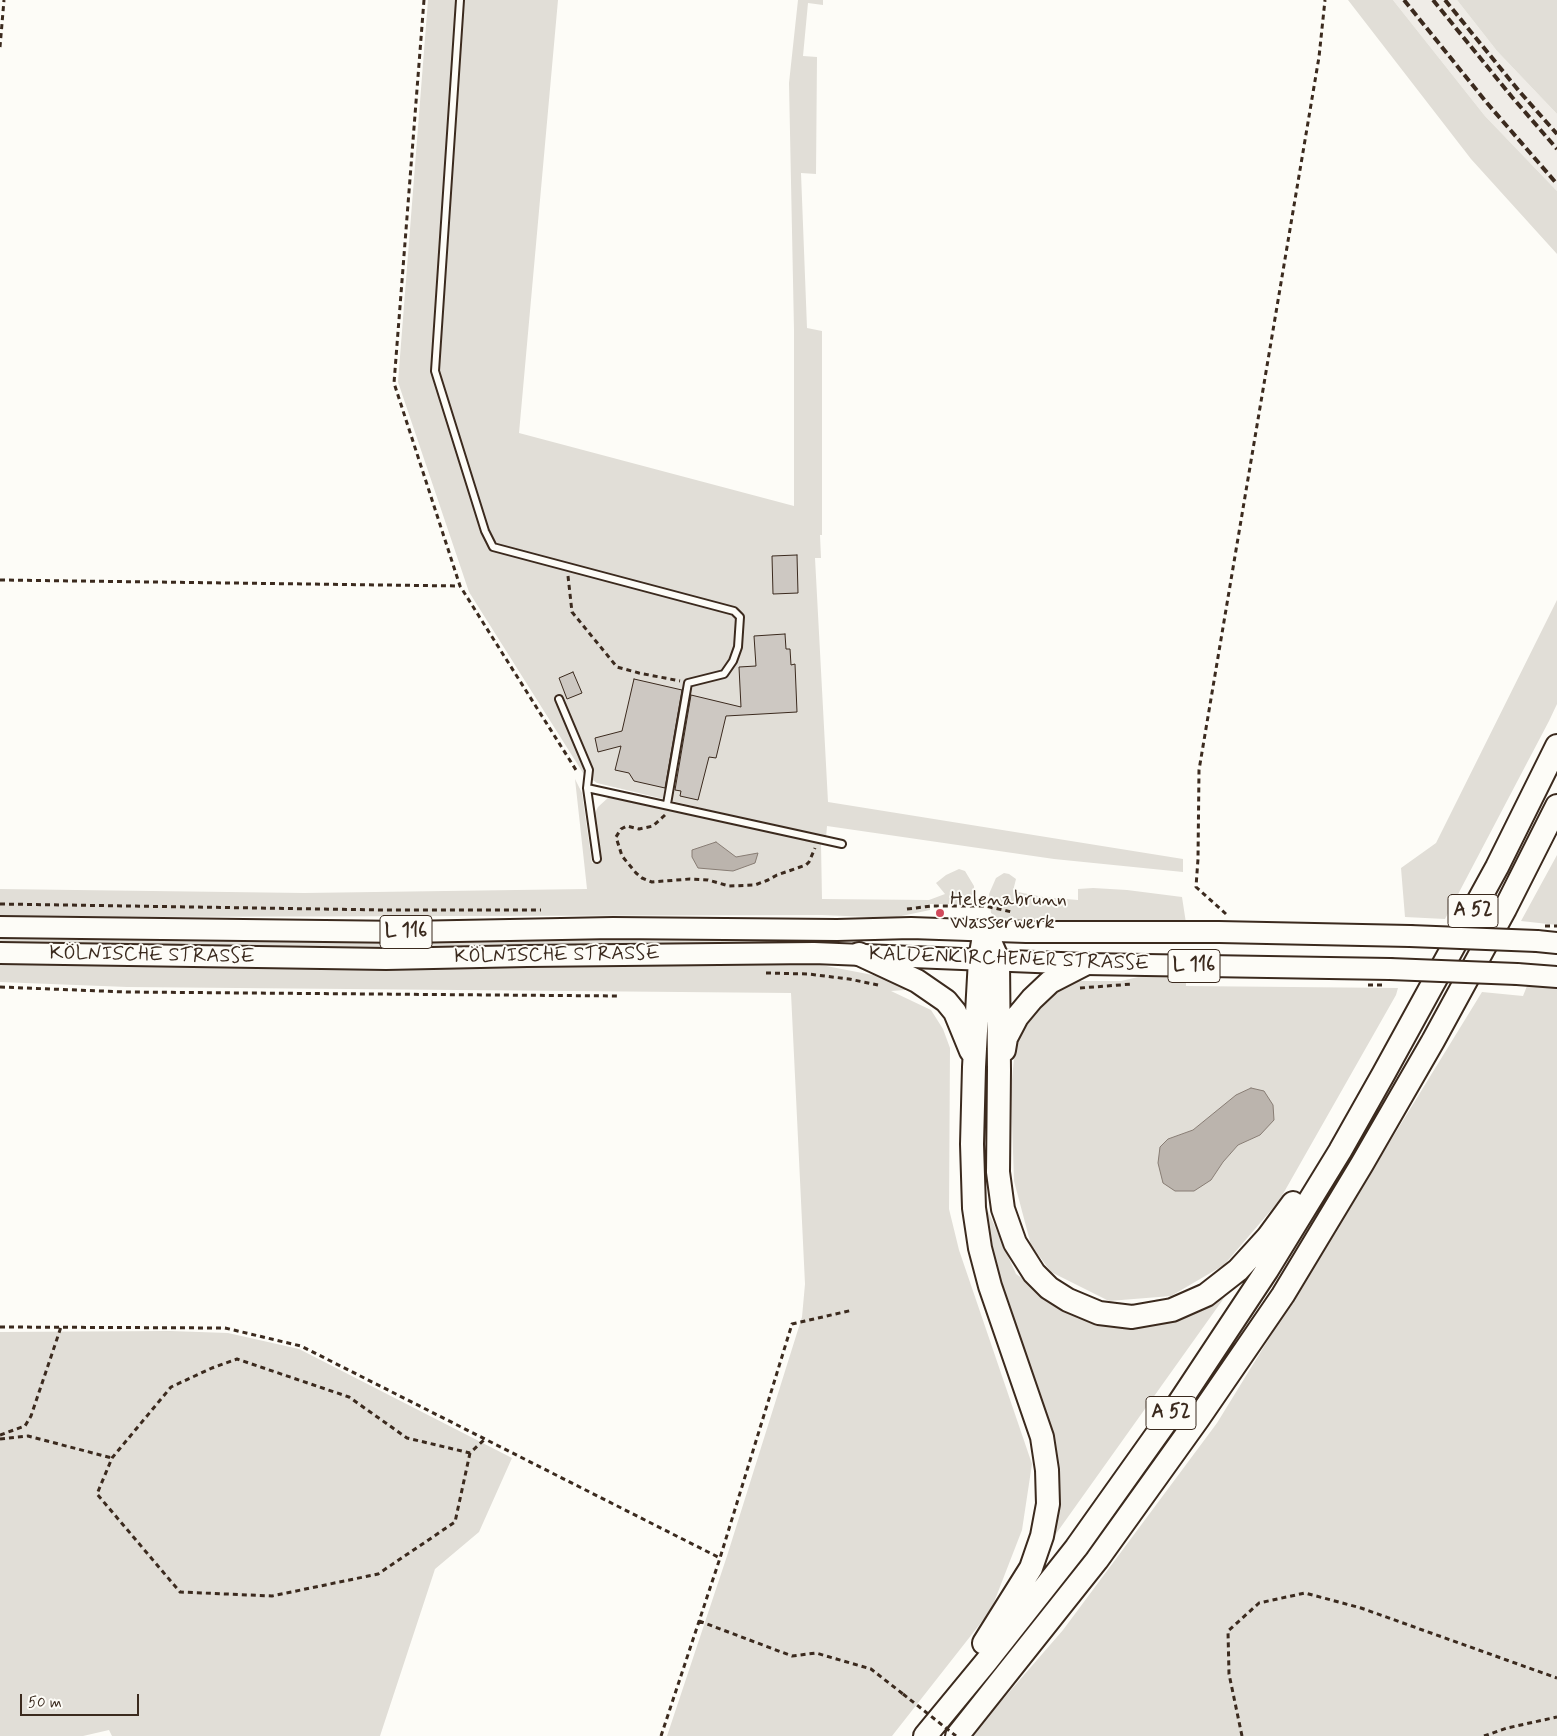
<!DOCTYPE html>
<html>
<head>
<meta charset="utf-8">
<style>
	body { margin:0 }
	#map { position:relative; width:1557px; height:1736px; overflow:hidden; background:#fdfcf7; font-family:Mynerve,sans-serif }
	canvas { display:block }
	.scale { position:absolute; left:20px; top:1694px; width:119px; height:22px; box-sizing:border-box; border:2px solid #3b2a1e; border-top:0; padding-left:6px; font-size:15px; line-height:18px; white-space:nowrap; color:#3b2a1e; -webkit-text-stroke:4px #fdfcf7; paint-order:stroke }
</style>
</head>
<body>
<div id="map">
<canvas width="1557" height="1736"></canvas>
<div class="scale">50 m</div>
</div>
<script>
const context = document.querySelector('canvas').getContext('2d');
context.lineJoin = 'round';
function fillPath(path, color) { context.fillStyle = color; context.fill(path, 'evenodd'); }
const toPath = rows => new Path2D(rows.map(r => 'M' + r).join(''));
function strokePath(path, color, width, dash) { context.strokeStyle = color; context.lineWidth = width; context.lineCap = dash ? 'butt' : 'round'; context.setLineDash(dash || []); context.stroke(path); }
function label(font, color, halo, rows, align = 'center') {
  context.font = font + ' Mynerve,sans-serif'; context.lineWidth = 4; context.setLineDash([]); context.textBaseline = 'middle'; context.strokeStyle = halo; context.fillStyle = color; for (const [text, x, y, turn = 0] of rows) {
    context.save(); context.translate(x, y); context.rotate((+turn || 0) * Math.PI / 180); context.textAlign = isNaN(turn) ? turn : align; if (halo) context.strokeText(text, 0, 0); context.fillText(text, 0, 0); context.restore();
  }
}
fillPath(toPath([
	[1393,0,1457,0,1497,51,1557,114,1557,191,1485,116]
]), '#efece7');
fillPath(toPath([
	[428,0,558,0,519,433,794,506,794,330,789,83,798,0,823,0,823,5,808,3,803,56,817,57,816,174,801,173,807,328,822,331,822,535,820,535,821,558,815,558,828,802,1183,859,1183,872,1054,859,827,826,826,838,597,783,583,773,469,592,398,382],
	[1348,0,1393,0,1485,116,1557,191,1557,254,1471,159],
	[1457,0,1557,0,1557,114,1497,51],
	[1557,600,1557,704,1549,721,1445,919,1405,917,1401,868,1436,843],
	[575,779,582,793,592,863,601,861,595,813,598,807,610,796,821,844,822,899,929,900,945,894,936,883,946,875,959,869,965,871,974,886,975,904,930,904,930,910,892,918,822,915,116,917,0,916,0,889,304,893,587,889],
	[1557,855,1557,925,1521,921],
	[1004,873,1009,874,1016,879,1013,891,1043,897,1078,900,1078,889,1093,888,1127,890,1182,897,1186,923,1001,920,991,913,989,894,996,878],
	[0,937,441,941,820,937,820,946,365,948,0,945],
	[0,964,821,965,878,976,903,983,919,989,891,991,931,1010,943,1029,950,1048,949,1209,959,1250,1032,1464,1022,1530,991,1610,892,1736,667,1736,727,1556,802,1317,805,1284,791,993,127,987,0,982],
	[1151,974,1186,976,1186,986,1398,988,1396,995,1279,1201,1224,1265,1171,1296,1109,1301,1051,1272,1031,1245,1014,1181,1011,1091,1015,1047,1024,1020,1062,981,1121,981],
	[1213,1114,1260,1135,1238,1145,1223,1162,1211,1180,1168,1139,1193,1130],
	[1527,986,1557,986,1557,1736,971,1736,1063,1630,1217,1423,1482,992,1523,996],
	[984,1202,1016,1274,1064,1307,1100,1321,1229,1291,1053,1538,1053,1447,999,1282],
	[170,1331,228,1333,299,1349,512,1458,479,1532,435,1569,380,1736,112,1736,109,1730,83,1736,0,1736,0,1332]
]), '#e1ded7');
const water = toPath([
	[716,842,736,857,758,853,755,863,733,871,698,868,692,857,692,850,716,842],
	[1251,1088,1264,1091,1273,1105,1274,1120,1260,1135,1238,1145,1223,1162,1211,1180,1194,1191,1175,1191,1163,1183,1158,1163,1160,1147,1168,1139,1193,1130,1236,1095,1251,1088]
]);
fillPath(water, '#bbb4ad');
strokePath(water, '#887d74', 1);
const building = toPath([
	[797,555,798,593,773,594,772,556,797,555],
	[785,634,786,649,790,649,791,665,795,664,797,712,726,716,716,758,709,757,698,800,680,796,681,791,675,790,691,695,741,707,739,667,756,666,754,636,785,634],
	[573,672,582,693,567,699,559,678,573,672],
	[634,679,682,690,665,788,634,781,629,773,615,770,621,746,598,752,595,738,622,731,634,679]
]);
fillPath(building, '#cdc8c2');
strokePath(building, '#3b2a1e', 1);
const service = toPath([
	[460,0,435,371,485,531,493,547,734,611,740,617,738,647,733,661,724,674,688,683,667,804],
	[559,699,589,770,587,788,597,859],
	[587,788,842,844]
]);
const primary = toPath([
	[0,927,406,932,613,928,837,930,911,928,1026,932,1219,932,1410,936],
	[1537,941,1557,943],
	[0,953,386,959,527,956,814,953,1085,964,1390,969],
	[1517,974,1557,977]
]);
const motorway = toPath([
	[985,930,998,960,999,1070,998,1172,1003,1209,1015,1243,1034,1273,1049,1288,1068,1300,1099,1313,1132,1317,1172,1310,1206,1295,1238,1270,1268,1237,1293,1203],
	[859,954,917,981,946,1001,955,1012,971,1051],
	[1004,1050,1006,1038,1017,1017,1032,999,1050,982,1085,964],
	[984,1643,1031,1568,1042,1536,1048,1504,1047,1470,1042,1437,990,1286,980,1248,974,1208,972,1144,974,1067,980,959,985,930],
	[925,1736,986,1662,1076,1548,1177,1406,1267,1270,1340,1151,1384,1073,1497,867,1557,746],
	[957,1736,1097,1560,1198,1419,1283,1295,1362,1164,1433,1041,1505,909,1557,806]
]);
strokePath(service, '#3b2a1e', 10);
strokePath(primary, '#3b2a1e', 24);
strokePath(motorway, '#3b2a1e', 26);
strokePath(toPath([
	[424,0,394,383,460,586,576,770],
	[0,47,4,0],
	[568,576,572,612,617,667,639,673,680,681],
	[0,580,460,586],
	[665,815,653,826,639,829,627,826,621,829,616,837,622,856,636,873,642,878,652,882,690,879,708,880,729,886,755,885,768,880,777,875,806,865,809,862,815,848],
	[0,904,385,910,541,910],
	[907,909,932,906,985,906,1012,912],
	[1226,914,1196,887,1198,859,1199,770,1319,57,1325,0],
	[766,973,808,974,849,979,878,985],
	[0,987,126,992,619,996],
	[1080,988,1133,984],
	[0,1327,225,1328,301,1346,720,1558],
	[0,1435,25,1426,31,1416,61,1327],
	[0,1439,28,1436,112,1458],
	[470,1453,455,1522,378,1574,272,1596,180,1592,97,1494,112,1458,171,1387,212,1368,237,1359,349,1397,407,1438,470,1453,486,1438],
	[699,1621,792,1656,816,1653,871,1669,903,1694],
	[661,1736,720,1558,792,1324,853,1310],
	[1242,1736,1229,1674,1228,1631,1259,1603,1305,1593,1361,1608,1557,1678],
	[1484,1736,1507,1728,1557,1717]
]), '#3b2a1e', 3, [5, 4]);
strokePath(service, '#fdfcf7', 6);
strokePath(primary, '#fdfcf7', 20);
strokePath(motorway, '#fdfcf7', 22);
strokePath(toPath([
	[1404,0,1487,103,1557,184],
	[1433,0,1512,97,1557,149],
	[1445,0,1519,91,1557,134]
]), '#3b2a1e', 4, [8, 4]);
const primaryBridge = toPath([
	[1410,936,1537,941],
	[1390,969,1517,974]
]);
strokePath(primaryBridge, '#3b2a1e', 24, []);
strokePath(toPath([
	[1545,926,1557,926],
	[1368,985,1382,985],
	[903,1694,956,1736]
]), '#3b2a1e', 3, [5, 4]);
strokePath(primaryBridge, '#fdfcf7', 20);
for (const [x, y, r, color] of [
	[940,913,5,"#d1495b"]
]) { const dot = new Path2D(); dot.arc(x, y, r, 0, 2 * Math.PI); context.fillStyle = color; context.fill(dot); strokePath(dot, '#fdfcf7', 2); }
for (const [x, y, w] of [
	[1473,911,50],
	[406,932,52],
	[1194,966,52],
	[1171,1413,50]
]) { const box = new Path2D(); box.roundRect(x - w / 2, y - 16.5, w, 33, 4); context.fillStyle = '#fdfcf7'; context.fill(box); strokePath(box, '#3b2a1e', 1); }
label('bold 19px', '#3b2a1e', null, [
	["A 52",1473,911],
	["L 116",406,932],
	["L 116",1194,966],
	["A 52",1171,1413]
]);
label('20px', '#3b2a1e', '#fdfcf7', [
	["Helenabrunn",950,901],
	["Wasserwerk",950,924]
], 'left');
label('20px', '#3b2a1e', '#fdfcf7', [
	["KÖLNISCHE STRASSE",152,956,1],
	["KÖLNISCHE STRASSE",557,956,-1],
	["KALDENKIRCHENER STRASSE",1009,960,2]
]);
</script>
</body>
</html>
